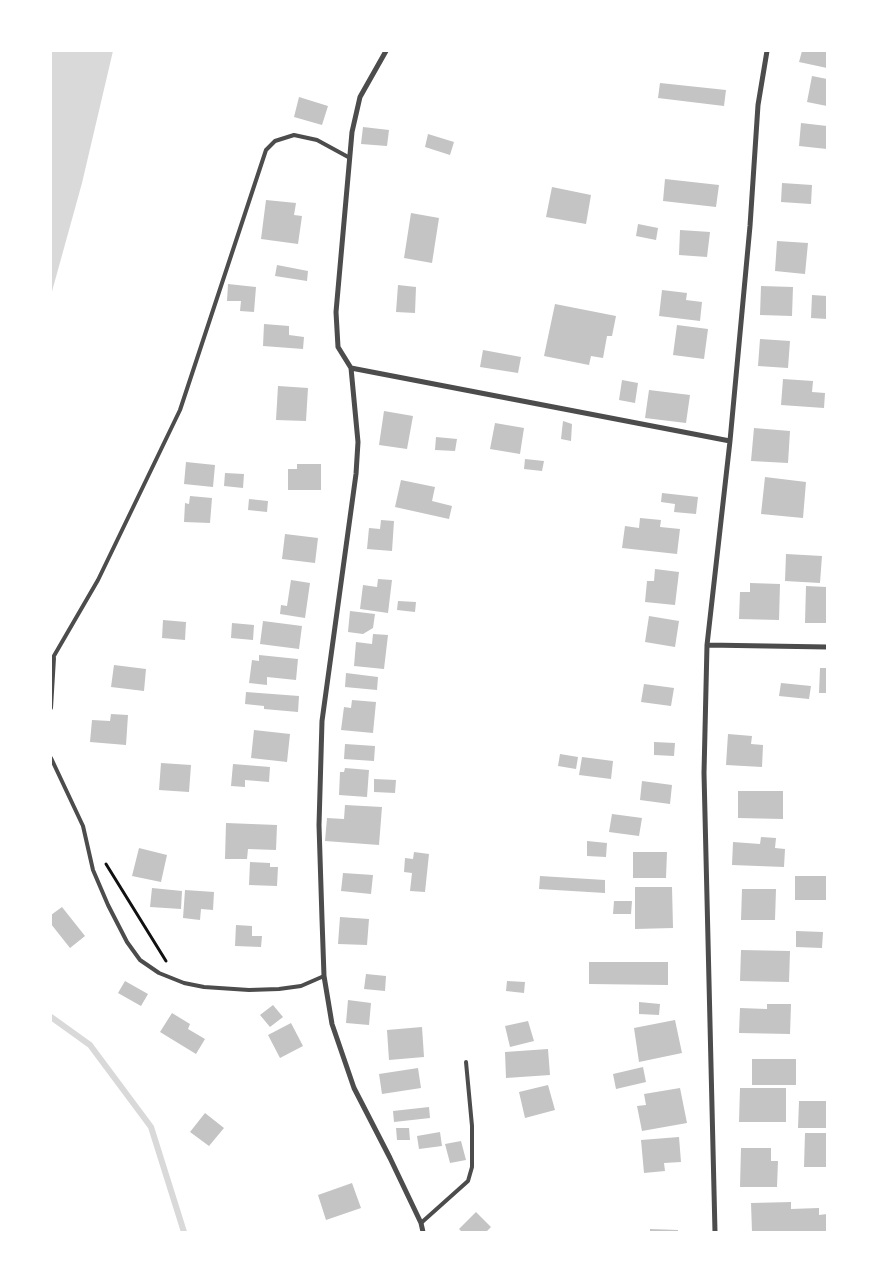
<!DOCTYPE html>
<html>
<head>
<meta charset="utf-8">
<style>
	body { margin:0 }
	#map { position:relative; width:878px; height:1283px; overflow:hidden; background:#fff; font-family:Montserrat,sans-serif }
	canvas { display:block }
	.frame { position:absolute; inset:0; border:52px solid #fff; pointer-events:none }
</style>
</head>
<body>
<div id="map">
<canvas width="878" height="1283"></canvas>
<div class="frame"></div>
</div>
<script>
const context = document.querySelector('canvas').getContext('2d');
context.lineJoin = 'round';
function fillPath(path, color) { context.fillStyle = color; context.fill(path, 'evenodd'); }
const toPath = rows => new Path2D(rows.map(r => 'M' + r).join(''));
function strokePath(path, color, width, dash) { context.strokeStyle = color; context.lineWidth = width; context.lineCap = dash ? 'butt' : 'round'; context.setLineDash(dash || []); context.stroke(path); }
fillPath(toPath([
	[51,51,113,51,82,183,51,295]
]), '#d9d9d9');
strokePath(toPath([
	[51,1017,90,1045,151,1127,184,1232]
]), '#d9d9d9', 6);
fillPath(toPath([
	[802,51,827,51,827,68,799,62],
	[812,76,827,79,827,106,807,102],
	[660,83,726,90,724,106,658,98],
	[299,97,328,106,322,125,294,117],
	[801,123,827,126,827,149,799,146],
	[363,127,389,130,387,146,361,144],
	[428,134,454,142,450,155,425,147],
	[665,179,719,185,716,207,663,201],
	[782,183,812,185,811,204,781,202],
	[552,187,591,195,586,224,546,217],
	[266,200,296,203,294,215,302,216,298,244,261,239],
	[411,213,439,218,432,263,404,258],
	[638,224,658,228,656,240,636,236],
	[680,230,710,232,707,257,679,255],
	[777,241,808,243,805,274,775,271],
	[277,265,308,271,307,281,275,276],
	[228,284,256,287,254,312,240,311,241,301,227,301],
	[398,285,416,287,415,313,396,312],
	[761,286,793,287,792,316,760,315],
	[662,290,687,293,686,300,702,302,700,321,659,316],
	[812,295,827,296,827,319,811,318],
	[555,304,616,316,612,336,607,336,603,358,591,356,589,365,544,356],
	[264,324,289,326,289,335,304,337,303,349,263,346],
	[677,325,708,329,704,359,673,355],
	[760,339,790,341,788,368,758,366],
	[483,350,521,357,518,373,480,367],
	[783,379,813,381,812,392,825,393,824,408,781,405],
	[622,380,638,383,635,403,619,400],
	[278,386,308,388,306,421,276,420],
	[649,390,690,395,686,423,645,418],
	[384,411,413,416,407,449,379,445],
	[563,421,572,424,571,441,561,439],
	[495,423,524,428,520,454,490,449],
	[754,428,790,431,788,463,751,461],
	[436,437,457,439,455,451,435,450],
	[525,459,544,461,542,471,524,469],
	[186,462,215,465,213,487,184,484],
	[297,464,321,464,321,490,288,490,288,469,297,469],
	[225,473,244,474,243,488,224,486],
	[765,477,806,482,803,518,761,514],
	[401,480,435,487,432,501,452,506,449,519,395,507],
	[662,493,698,497,696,514,674,512,675,504,661,502],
	[190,496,212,498,210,523,184,522,185,503,189,504],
	[249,499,268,501,267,512,248,510],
	[640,518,661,520,660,527,680,529,677,554,622,548,625,526,639,528],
	[381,520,394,521,392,551,367,549,369,528,380,529],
	[285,534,318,538,315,563,282,559],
	[786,554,822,556,820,583,785,581],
	[655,569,679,572,675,605,645,602,647,581,654,581],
	[378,579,392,580,388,613,360,609,363,585,377,587],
	[291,580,310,583,305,618,280,614,281,605,287,606],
	[750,583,780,584,779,620,739,619,740,592,750,592],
	[806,586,827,587,827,623,805,623],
	[398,601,416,602,415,612,397,610],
	[350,611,375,614,373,628,363,634,348,632],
	[649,616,679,621,675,647,645,642],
	[163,620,186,622,185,640,162,638],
	[263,621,302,626,299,649,260,644],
	[232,623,254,625,253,640,231,638],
	[373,634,388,635,384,669,354,666,356,642,372,644],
	[259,655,298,659,296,680,267,677,267,685,249,683,252,660,259,661],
	[114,665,146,669,144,691,111,687],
	[820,668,827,668,827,693,819,693],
	[346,673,378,677,377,690,345,687],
	[781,683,811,686,809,699,779,696],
	[644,684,674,688,671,706,641,702],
	[246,692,299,696,298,712,264,709,264,706,245,704],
	[352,700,376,702,373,733,341,730,344,707,351,708],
	[111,714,128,715,126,745,90,742,92,720,110,721],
	[254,730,290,734,287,762,251,758],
	[728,734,752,736,751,744,763,745,762,767,726,765],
	[654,742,675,743,674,756,654,755],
	[345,744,375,746,374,761,344,759],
	[560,754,578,757,576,769,558,766],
	[582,757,613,761,611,779,579,775],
	[161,763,191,765,189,792,159,790],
	[233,764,270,767,269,782,245,780,245,787,231,786],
	[345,768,369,770,367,797,339,795,340,772,344,772],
	[374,779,396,780,395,793,374,792],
	[642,781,672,785,670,804,640,800],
	[738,791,783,791,783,819,738,818],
	[345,805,382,807,379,845,325,841,327,818,344,819],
	[612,814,642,818,639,836,609,832],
	[226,823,277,825,276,850,248,849,247,859,225,859],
	[761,837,776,838,775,848,785,849,784,867,732,865,733,842,760,844],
	[587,841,607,843,606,857,587,856],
	[139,848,167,855,161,882,132,876],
	[414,852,429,854,425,892,410,891,412,873,404,872,405,858,413,859],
	[633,852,667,852,666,878,633,878],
	[250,862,270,863,270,867,278,867,277,886,249,885],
	[343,873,373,875,371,894,341,891],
	[540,876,605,880,605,893,539,889],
	[795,876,827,876,827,900,795,900],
	[635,887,672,887,673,928,635,929],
	[152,888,182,891,181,909,150,907],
	[742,889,776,889,775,920,741,920],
	[185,890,214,892,213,910,201,909,200,920,183,918],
	[614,901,632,901,631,914,613,914],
	[62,907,85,936,70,948,51,924,51,915],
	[340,917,369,919,367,945,338,944],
	[236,925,252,926,252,936,262,936,261,947,235,946],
	[796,931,823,932,822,948,796,947],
	[741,950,790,951,789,982,740,981],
	[589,962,668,962,668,985,589,984],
	[366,974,386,976,385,991,364,989],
	[125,981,148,994,141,1006,118,993],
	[507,981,525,982,524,993,506,991],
	[348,1000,371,1003,369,1025,346,1023],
	[639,1002,660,1004,659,1015,639,1014],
	[767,1004,791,1004,790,1034,739,1033,740,1008,767,1009],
	[273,1005,283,1017,270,1027,260,1015],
	[172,1013,190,1024,188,1029,205,1039,196,1054,160,1032],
	[675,1020,682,1053,639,1062,634,1028],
	[528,1021,534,1041,510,1047,505,1026],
	[291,1023,303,1046,280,1058,268,1035],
	[422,1027,424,1057,389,1060,387,1030],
	[548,1049,550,1075,506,1078,505,1052],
	[752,1059,796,1059,796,1085,752,1085],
	[643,1067,646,1082,616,1089,613,1074],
	[418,1068,421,1088,382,1094,379,1074],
	[548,1085,555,1110,525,1118,519,1092],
	[680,1088,687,1123,642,1131,637,1106,646,1105,644,1094],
	[740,1088,786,1088,786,1122,739,1122],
	[799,1101,827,1101,827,1128,798,1128],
	[429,1107,430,1118,394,1122,393,1111],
	[205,1113,224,1128,209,1146,190,1132],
	[396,1128,409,1128,410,1140,397,1140],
	[440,1132,442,1146,419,1149,417,1136],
	[805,1133,827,1133,827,1167,804,1167],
	[679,1137,681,1162,664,1163,665,1171,644,1173,641,1140],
	[461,1141,466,1160,450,1163,445,1144],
	[741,1148,771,1148,771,1161,778,1161,777,1187,740,1187],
	[352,1183,361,1208,326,1220,318,1195],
	[791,1202,791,1209,819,1208,819,1215,827,1214,827,1232,752,1232,751,1203],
	[476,1212,491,1227,486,1232,462,1232,459,1229],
	[650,1229,678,1230,678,1232,650,1232]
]), '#c4c4c4');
strokePath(toPath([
	[106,864,166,961]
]), '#111', 3);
strokePath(toPath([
	[51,661,98,580,180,410,266,150,275,141,294,135,317,140,350,158],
	[51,708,54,658],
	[51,758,83,826,93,870,108,905,127,942,140,960,159,973,184,983,204,987,249,990,279,989,301,986,324,976],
	[421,1223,468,1181,472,1167,472,1126,466,1062]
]), '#4c4c4c', 4);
strokePath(toPath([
	[386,51,360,97,352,132,336,312,338,347,351,368,358,442,356,474,322,721,319,825,322,919,324,976,332,1024,354,1088,390,1158,421,1223,423,1232],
	[351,368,730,441],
	[707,645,827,647],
	[715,1232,704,773,707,645,730,441,750,226,758,105,767,51]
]), '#4c4c4c', 5);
</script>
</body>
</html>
